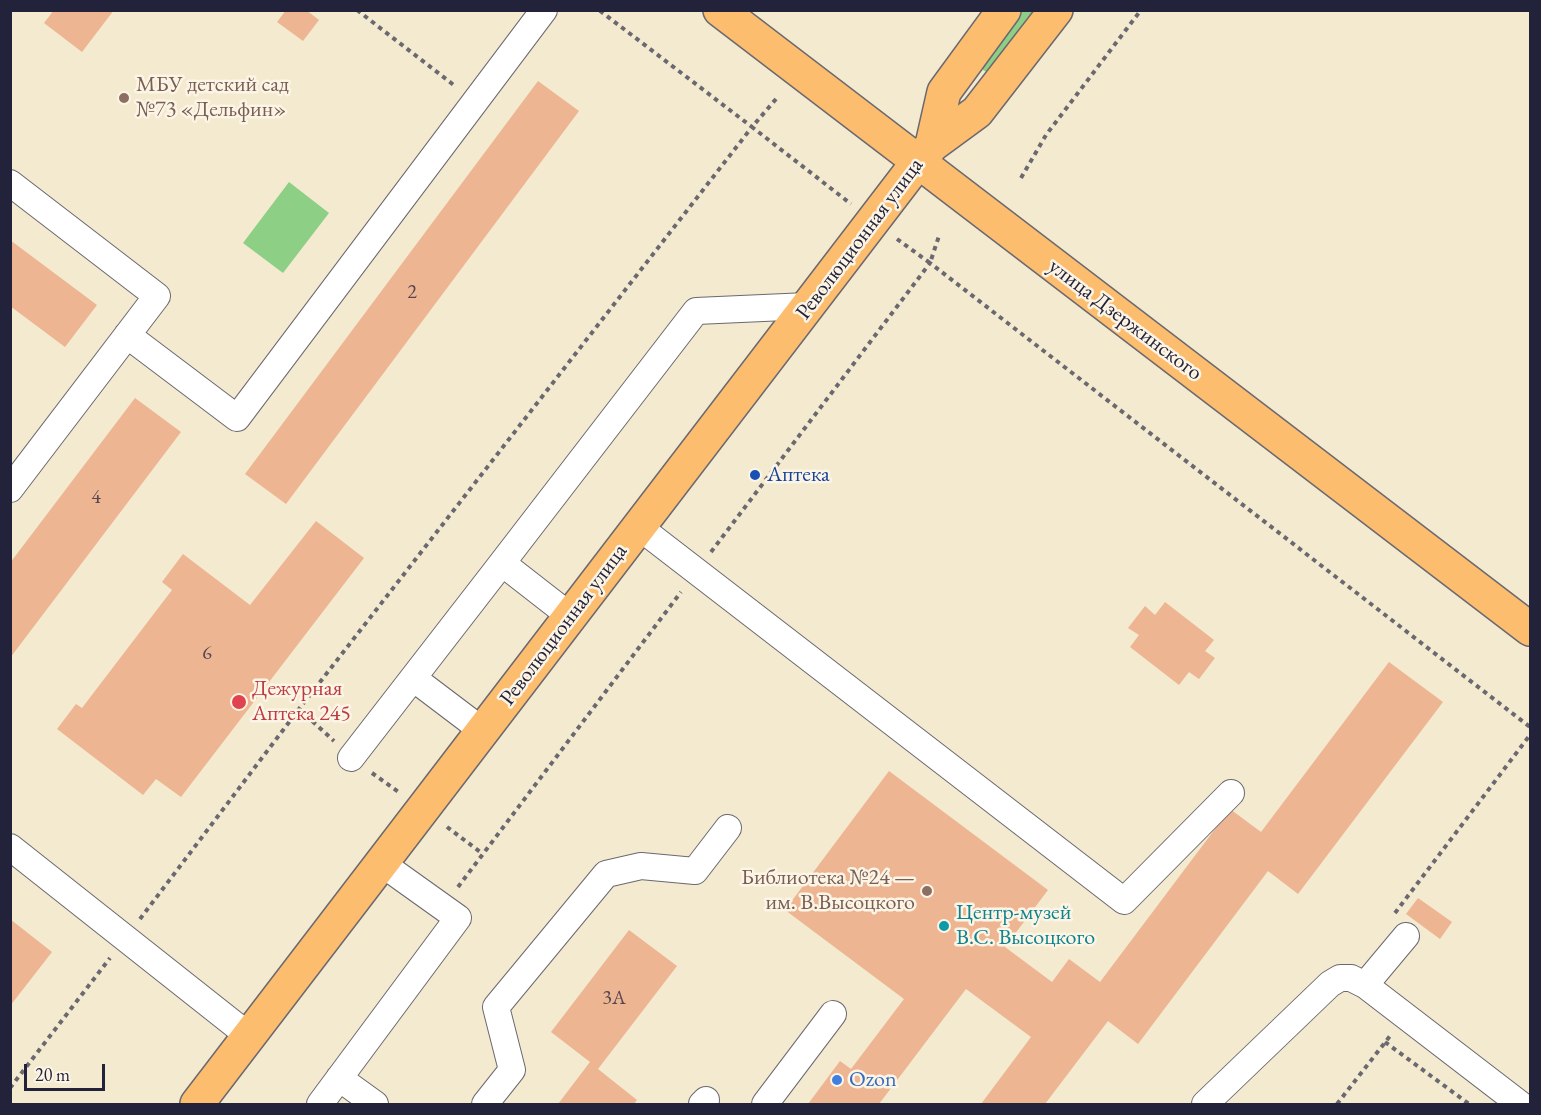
<!DOCTYPE html>
<html>
<head>
<meta charset="utf-8">
<style>
	body { margin:0 }
	#map { position:relative; width:1541px; height:1115px; overflow:hidden; background:#f3ead0; font-family:"EB Garamond",serif }
	canvas { display:block }
	.frame { position:absolute; inset:0; border:12px solid #22223b; pointer-events:none }
	.scale { position:absolute; left:24px; top:1064px; width:81px; height:27px; box-sizing:border-box; border:3px solid #22223b; border-top:0; padding-left:8px; font-size:18px; line-height:21px; white-space:nowrap; color:#22223b; -webkit-text-stroke:4px #fcf5e5; paint-order:stroke }
</style>
</head>
<body>
<div id="map">
<canvas width="1541" height="1115"></canvas>
<div class="frame"></div>
<div class="scale">20 m</div>
</div>
<script>
const context = document.querySelector('canvas').getContext('2d');
context.lineJoin = 'round';
function fillPath(path, color) { context.fillStyle = color; context.fill(path, 'evenodd'); }
const toPath = rows => new Path2D(rows.map(r => 'M' + r).join(''));
function strokePath(path, color, width, dash) { context.strokeStyle = color; context.lineWidth = width; context.lineCap = dash ? 'butt' : 'round'; context.setLineDash(dash || []); context.stroke(path); }
function label(font, color, halo, rows, align = 'center') {
  context.font = font + ' "EB Garamond",serif'; context.lineWidth = 5; context.setLineDash([]); context.textBaseline = 'middle'; context.strokeStyle = halo; context.fillStyle = color; for (const [text, x, y, turn = 0] of rows) {
    context.save(); context.translate(x, y); context.rotate((+turn || 0) * Math.PI / 180); context.textAlign = isNaN(turn) ? turn : align; if (halo) context.strokeText(text, 0, 0); context.fillText(text, 0, 0); context.restore();
  }
}
fillPath(toPath([
	[1018,11,1046,11,988,73,983,70,982,65],
	[289,182,329,213,283,273,243,243]
]), '#8ecf86');
fillPath(toPath([
	[54,10,114,10,82,52,44,23],
	[286,10,306,10,319,20,303,41,277,22],
	[538,81,579,111,286,504,245,474],
	[10,240,97,305,65,347,10,306],
	[135,398,181,432,10,658,10,563],
	[316,521,364,558,181,797,156,779,143,795,57,729,76,704,82,708,172,590,162,582,183,554,250,605],
	[1165,602,1214,640,1205,651,1215,658,1199,679,1189,672,1179,685,1130,647,1139,635,1128,628,1145,606,1155,615],
	[1389,662,1443,702,1298,894,1268,871,1138,1044,1108,1021,1045,1104,981,1104,1031,1037,966,989,879,1104,808,1104,840,1061,851,1069,904,999,785,910,889,771,1048,890,1005,947,1052,982,1069,959,1100,982,1230,809,1261,832],
	[1418,898,1452,922,1440,939,1406,914],
	[10,919,52,952,10,1006],
	[629,930,677,966,598,1069,637,1100,634,1104,558,1104,590,1062,551,1032]
]), '#edb592');
const minor = toPath([
	[10,183,157,296,10,489],
	[127,335,237,418,544,10],
	[639,527,1124,901,1231,793],
	[570,616,502,563,696,311,808,306],
	[413,678,483,731],
	[351,758,502,563],
	[10,847,249,1036],
	[1365,985,1406,936],
	[339,1078,375,1104],
	[320,1104,458,918,381,863],
	[485,1104,512,1070,496,1007,606,874,641,866,695,871,728,828],
	[702,1104,706,1100],
	[765,1104,833,1014],
	[1205,1104,1330,984,1340,978,1351,978,1365,985,1520,1104]
]);
const major = toPath([
	[720,10,1530,629],
	[932,145,944,92,1004,10],
	[197,1104,918,162,932,145,977,112,1056,10]
]);
strokePath(minor, '#6b686f', 28);
strokePath(major, '#6b686f', 36);
strokePath(toPath([
	[357,10,455,86],
	[776,99,752,127,851,204],
	[1021,178,1046,135,1141,10],
	[897,239,930,263,939,236],
	[711,552,930,263,1530,727],
	[299,709,334,741],
	[372,773,400,793],
	[447,827,483,854],
	[458,887,681,592],
	[1395,913,1530,735],
	[140,919,299,709,752,127,599,10],
	[1385,1042,1469,1104],
	[10,1088,110,958],
	[1337,1104,1390,1036]
]), '#6b686f', 4, [4.5, 4.5]);
strokePath(minor, '#fff', 26);
strokePath(major, '#fcbd6f', 33);
for (const [x, y, r, color] of [
	[124,98,6,"#8d6e63"],
	[755,475,6,"#1a4fb4"],
	[239,702,8,"#e0444e"],
	[927,891,6,"#8d6e63"],
	[944,926,6,"#0f9aa8"],
	[837,1080,6,"#3f7fe0"]
]) { const dot = new Path2D(); dot.arc(x, y, r, 0, 2 * Math.PI); context.fillStyle = color; context.fill(dot); strokePath(dot, '#fcf5e5', 2); }
label('20px', '#554751', null, [
	["2",412,293],
	["4",96,498],
	["6",207,654],
	["3А",614,999]
]);
label('22px', '#785e54', '#fcf5e5', [
	["МБУ детский сад",136,85],
	["№73 «Дельфин»",136,110],
	["Библиотека №24 —",915,878,"right"],
	["им. В.Высоцкого",915,903,"right"]
], 'left');
label('22px', '#22223b', '#fcf5e5', [
	["Революционная улица",860,239,-53],
	["улица Дзержинского",1125,320,37],
	["Революционная улица",564,625,-53]
]);
label('22px', '#164399', '#fcf5e5', [
	["Аптека",767,475]
], 'left');
label('22px', '#be3a42', '#fcf5e5', [
	["Дежурная",252,689],
	["Аптека 245",252,714]
], 'left');
label('22px', '#0d838f', '#fcf5e5', [
	["Центр-музей",956,913],
	["В.С. Высоцкого",956,938]
], 'left');
label('22px', '#366cbe', '#fcf5e5', [
	["Ozon",849,1080]
], 'left');
</script>
</body>
</html>
